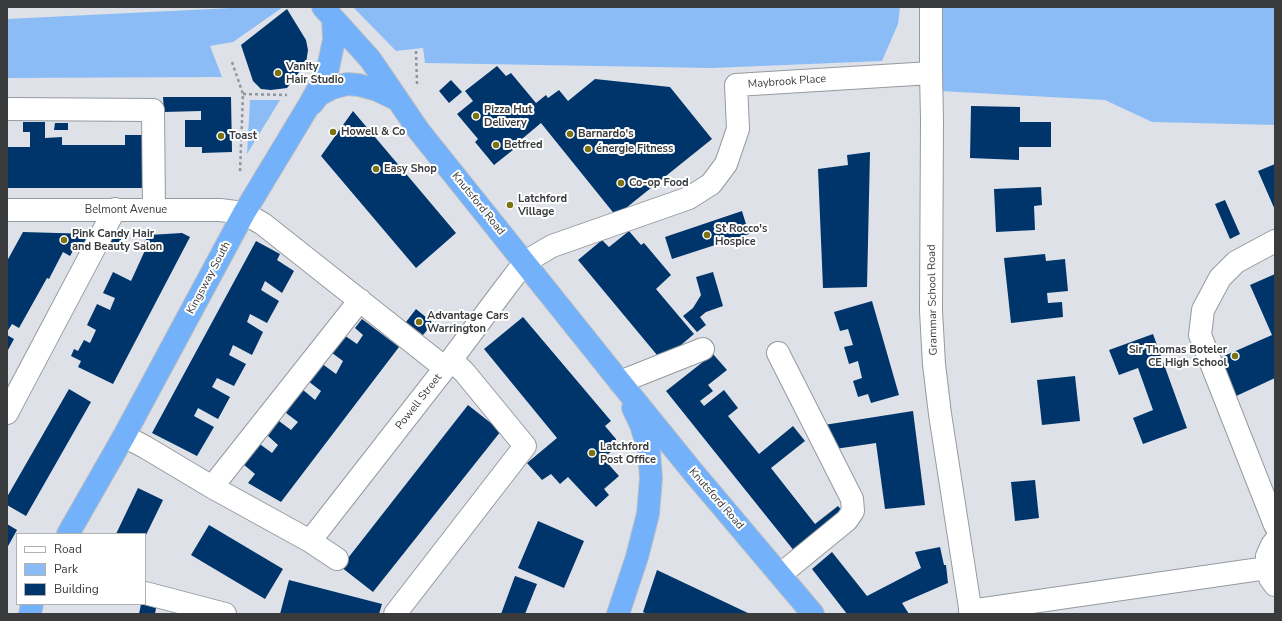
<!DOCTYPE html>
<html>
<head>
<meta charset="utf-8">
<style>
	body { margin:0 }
	#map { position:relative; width:1282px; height:621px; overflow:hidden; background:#dee2e8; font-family:"Nunito Sans",sans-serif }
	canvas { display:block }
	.frame { position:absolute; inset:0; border:8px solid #393b3d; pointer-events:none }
	.legend { position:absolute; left:16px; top:533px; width:130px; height:72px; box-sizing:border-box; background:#fff; border:1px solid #b0b1b1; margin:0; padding:5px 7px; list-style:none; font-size:12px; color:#393b3d }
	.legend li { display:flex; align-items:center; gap:8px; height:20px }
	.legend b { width:20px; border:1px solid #b0b1b1 }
</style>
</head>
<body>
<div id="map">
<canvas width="1282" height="621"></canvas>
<div class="frame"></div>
<ul class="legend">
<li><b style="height:5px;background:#fff"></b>Road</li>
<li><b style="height:11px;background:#8cbcf6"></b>Park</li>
<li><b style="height:11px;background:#00356b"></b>Building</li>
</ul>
</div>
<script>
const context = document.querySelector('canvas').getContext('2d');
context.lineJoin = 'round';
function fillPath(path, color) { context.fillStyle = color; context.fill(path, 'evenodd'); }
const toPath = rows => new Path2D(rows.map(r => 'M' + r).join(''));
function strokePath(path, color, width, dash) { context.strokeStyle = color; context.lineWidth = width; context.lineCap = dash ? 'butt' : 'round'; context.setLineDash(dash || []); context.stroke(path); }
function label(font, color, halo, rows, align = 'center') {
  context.font = font + ' "Nunito Sans",sans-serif'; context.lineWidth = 4; context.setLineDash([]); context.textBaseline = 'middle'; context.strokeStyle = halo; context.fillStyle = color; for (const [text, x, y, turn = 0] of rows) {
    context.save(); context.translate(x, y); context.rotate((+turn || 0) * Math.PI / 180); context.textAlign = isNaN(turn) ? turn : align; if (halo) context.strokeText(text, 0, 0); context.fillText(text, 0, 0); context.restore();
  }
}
fillPath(toPath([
	[252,7,283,7,233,42,210,46,222,77,7,78,7,19],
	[353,7,900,7,898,24,882,61,712,68,425,63,423,48,396,51],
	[942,7,1275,7,1275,125,1152,122,1105,100,940,91],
	[250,100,280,100,247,154]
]), '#8cbcf6');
fillPath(toPath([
	[287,9,306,40,308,50,306,63,287,88,271,90,261,89,253,81,241,45],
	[497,66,506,76,511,73,536,103,546,95,548,98,559,90,568,101,595,79,670,87,712,139,616,216,541,123,516,144,518,146,494,165,475,142,478,139,457,114,473,101,465,91],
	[451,80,462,92,449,103,439,91],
	[163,97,231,97,232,152,202,153,202,147,185,147,185,120,201,120,201,111,164,112],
	[971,106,1020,107,1020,122,1051,122,1051,147,1019,147,1019,160,970,158],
	[353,111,456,233,416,268,321,156],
	[23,122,45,122,45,138,62,137,62,145,125,145,125,135,145,135,145,188,7,188,7,147,30,147,30,132,23,132],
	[55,123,68,123,68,130,54,130],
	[870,152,867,287,823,288,818,169,848,165,847,155],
	[1275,164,1275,210,1258,171],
	[1041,187,1042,205,1034,206,1035,230,996,232,994,189],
	[1225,200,1240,234,1230,239,1215,204],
	[742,211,749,234,672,259,665,237],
	[629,231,641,245,644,243,671,275,656,289,694,334,662,361,578,260,602,240,609,247],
	[23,232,92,234,83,252,75,247,70,256,63,252,49,279,47,278,19,328,12,324,7,332,7,261],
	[182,233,190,237,113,384,78,367,81,361,71,356,74,349,78,351,84,340,90,343,96,330,87,325,97,304,110,310,115,298,103,293,113,272,131,281,147,246,143,244,149,235],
	[106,234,121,234,121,251,106,251],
	[256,241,280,254,277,260,294,271,282,293,265,281,261,290,279,301,267,323,250,314,247,322,263,332,252,355,233,345,229,355,246,364,234,386,217,378,212,387,230,397,218,419,198,408,194,416,214,427,197,456,152,433],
	[1045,254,1046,261,1065,259,1068,291,1047,293,1048,303,1062,302,1063,317,1011,323,1004,258],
	[713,272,723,306,706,312,700,317,706,325,697,332,683,316,693,308,701,295,696,277],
	[1275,274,1275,378,1232,398,1215,360,1272,335,1250,285],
	[872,301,899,395,871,403,868,394,858,397,853,381,862,378,858,361,849,364,844,347,853,345,848,329,840,331,834,312],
	[416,309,433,323,423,335,406,322],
	[523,317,611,421,605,426,616,439,616,448,603,458,619,476,604,489,609,495,596,507,568,477,560,484,551,474,542,480,527,463,557,438,484,349],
	[362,319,399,347,281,502,248,483,255,474,243,464,257,442,272,453,278,445,268,436,279,421,291,430,298,422,286,413,302,389,315,400,321,391,308,381,321,363,336,374,343,361,328,350,341,333,357,344,363,335,355,328],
	[1153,334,1187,428,1143,444,1133,418,1153,410,1138,368,1119,375,1109,350],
	[7,335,14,339,7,352],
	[713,354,727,370,708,385,713,391,700,401,704,406,724,390,738,408,728,416,759,454,793,426,805,441,771,468,815,524,838,506,844,513,795,552,666,391],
	[1075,376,1080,421,1042,425,1037,380],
	[69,389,91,402,26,516,7,505,7,497],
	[468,405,501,431,373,592,341,567],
	[913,411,925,505,885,509,876,443,835,449,824,425],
	[1035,480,1039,518,1015,521,1011,482],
	[138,488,163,500,145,537,145,534,116,534],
	[538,521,584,541,564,588,518,568],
	[7,524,17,530,7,548],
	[209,525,283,569,265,599,191,555],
	[940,547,944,565,946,565,948,583,902,603,909,614,847,614,812,569,832,552,867,596,921,568,915,552],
	[657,570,750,614,647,614,643,612],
	[515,576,537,584,525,614,501,614],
	[289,580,382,604,379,614,280,614],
	[141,604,156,608,155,614,139,614]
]), '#00356b');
const minor = toPath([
	[931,7,931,73,932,119,931,311,934,364,940,414,971,614],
	[7,109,153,110,154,209],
	[7,210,220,210,244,213,263,224,445,368],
	[1275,241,1236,262,1220,278,1203,310,1200,335,1275,525],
	[778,353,852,499,853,511,847,520,781,574],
	[620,382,703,349],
	[7,413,115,209],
	[124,436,145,447,212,487,310,541,337,559],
	[212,487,360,300],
	[310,541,445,368,508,284,525,262,552,246,689,198,711,184,726,164,738,129,736,85,931,73],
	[1275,541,1272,545,1267,556,1267,568,1270,578,1275,585],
	[145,593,225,614],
	[970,611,1267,568],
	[395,614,525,446,465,373,452,360]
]);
const highway = toPath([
	[323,7,370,59,419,131,620,382,693,472,813,614],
	[312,104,319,95,332,88,347,84,359,85,377,90,396,99],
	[68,534,124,436,244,213,308,107,327,73,334,40,333,18],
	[30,614,32,604],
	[618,614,637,557,648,514,651,478,649,451,641,425,633,408]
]);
strokePath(minor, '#959a9f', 24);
strokePath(highway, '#c0c0c1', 24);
strokePath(toPath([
	[416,51,417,84],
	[232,62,243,94,240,172],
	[243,94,287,95]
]), '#919499', 2.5, [3, 3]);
strokePath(minor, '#fff', 22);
strokePath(highway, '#73b1fa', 22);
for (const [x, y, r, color] of [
	[278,73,4,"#7b7213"],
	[476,116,4,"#7b7213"],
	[333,132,4,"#7b7213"],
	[570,134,4,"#7b7213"],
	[221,136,4,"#7b7213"],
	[496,145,4,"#7b7213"],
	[588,149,4,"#7b7213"],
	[376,169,4,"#7b7213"],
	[621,183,4,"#7b7213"],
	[510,205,4,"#7b7213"],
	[707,235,4,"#7b7213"],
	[64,240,4,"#7b7213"],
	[419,322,4,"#7b7213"],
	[1235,356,4,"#7b7213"],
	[592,453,4,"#7b7213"]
]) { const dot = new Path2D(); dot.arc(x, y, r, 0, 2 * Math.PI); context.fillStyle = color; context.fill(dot); strokePath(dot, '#fff', 1.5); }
label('bold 11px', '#393b3d', '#fff', [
	["Vanity",286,67],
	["Hair Studio",286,80],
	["Pizza Hut",484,110],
	["Delivery",484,123],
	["Howell & Co",341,132],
	["Barnardo's",578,134],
	["Toast",229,136],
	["Betfred",504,145],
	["énergie Fitness",596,149],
	["Easy Shop",384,169],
	["Co-op Food",629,183],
	["Latchford",518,199],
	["Village",518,212],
	["St Rocco's",715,229],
	["Hospice",715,242],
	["Pink Candy Hair",72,234],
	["and Beauty Salon",72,247],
	["Advantage Cars",427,316],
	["Warrington",427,329],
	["Sir Thomas Boteler",1227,350,"right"],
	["CE High School",1227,363,"right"],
	["Latchford",600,447],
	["Post Office",600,460]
], 'left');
label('11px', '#393b3d', '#fff', [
	["Maybrook Place",787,82,-4],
	["Knutsford Road",478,204,51],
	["Belmont Avenue",126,210],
	["Kingsway South",209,278,-62],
	["Grammar School Road",933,300,-91],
	["Powell Street",419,402,-52],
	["Knutsford Road",716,499,49]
]);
</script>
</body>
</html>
